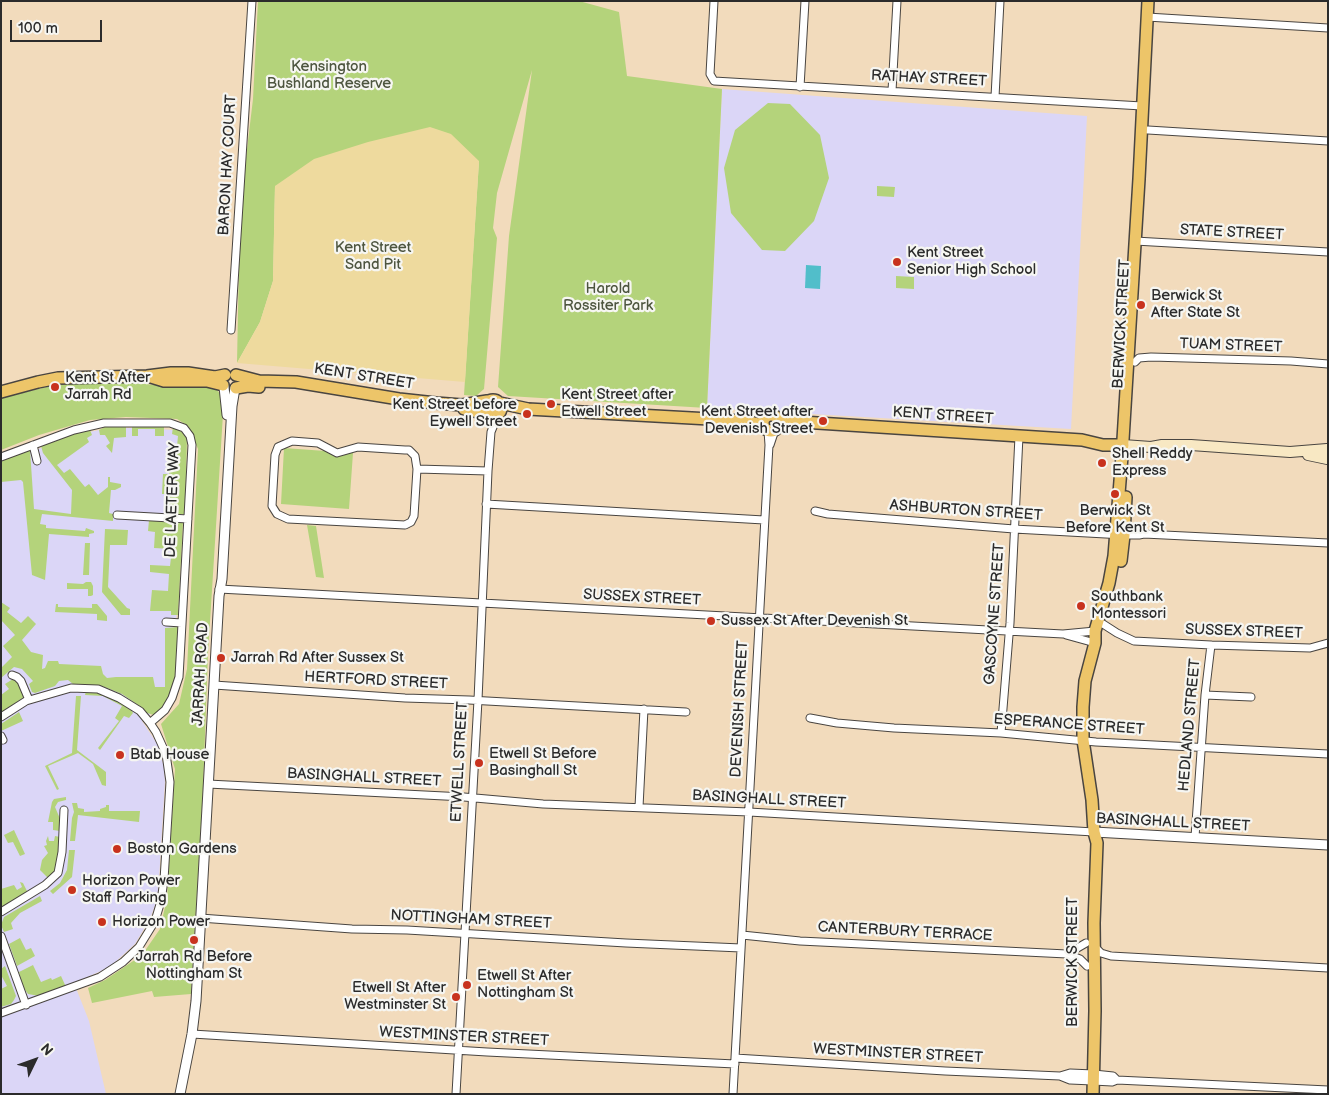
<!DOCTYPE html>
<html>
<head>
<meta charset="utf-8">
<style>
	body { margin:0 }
	#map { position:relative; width:1329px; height:1095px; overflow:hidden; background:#f2dbbc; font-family:"Balsamiq Sans",sans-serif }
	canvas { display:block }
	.frame { position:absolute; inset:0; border:2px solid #2b2b2b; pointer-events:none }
	.north { position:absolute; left:10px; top:1035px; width:50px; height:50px; -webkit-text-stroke:4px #f6f6f2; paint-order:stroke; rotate:48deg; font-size:14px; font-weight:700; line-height:20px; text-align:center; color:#2b2b2b }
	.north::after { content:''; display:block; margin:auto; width:18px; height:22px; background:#2b2b2b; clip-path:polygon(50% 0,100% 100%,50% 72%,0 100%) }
	.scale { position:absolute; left:10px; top:20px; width:92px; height:22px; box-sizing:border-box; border:2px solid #2b2b2b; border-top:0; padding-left:6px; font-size:15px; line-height:18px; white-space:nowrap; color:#2b2b2b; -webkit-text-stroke:4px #f6f6f2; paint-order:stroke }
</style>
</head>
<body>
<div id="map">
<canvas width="1329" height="1095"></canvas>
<div class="frame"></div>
<div class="north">N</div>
<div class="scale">100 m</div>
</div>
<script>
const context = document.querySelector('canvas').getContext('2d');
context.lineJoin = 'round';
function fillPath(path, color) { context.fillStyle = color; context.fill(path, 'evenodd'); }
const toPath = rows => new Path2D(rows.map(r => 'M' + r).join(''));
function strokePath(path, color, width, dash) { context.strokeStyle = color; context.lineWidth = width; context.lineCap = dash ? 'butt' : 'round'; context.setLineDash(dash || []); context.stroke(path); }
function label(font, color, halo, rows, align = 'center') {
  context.font = font + ' "Balsamiq Sans",sans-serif'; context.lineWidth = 4.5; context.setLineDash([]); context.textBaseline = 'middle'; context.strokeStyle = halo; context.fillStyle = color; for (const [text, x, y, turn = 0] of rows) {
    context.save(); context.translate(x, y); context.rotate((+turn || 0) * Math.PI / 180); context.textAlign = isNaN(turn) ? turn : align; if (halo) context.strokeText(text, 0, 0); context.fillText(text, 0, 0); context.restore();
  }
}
fillPath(toPath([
	[722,89,1087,116,1071,429,707,408],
	[130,428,176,430,186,446,173,676,161,706,142,721,158,745,164,767,165,782,159,880,157,900,150,919,135,944,110,967,74,983,89,1021,106,1094,1,1094,1,463,75,435,104,429]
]), '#dbd6f7');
fillPath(toPath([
	[258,1,579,1,619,12,627,76,722,89,707,408,508,396,498,387,509,236,532,70,497,193,493,228,497,238,484,389,476,396,464,395,479,161,275,186,273,281,260,322,237,363,240,208,253,99],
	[768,103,790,104,820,135,829,178,814,221,785,251,762,250,731,213,724,168,735,130],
	[877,186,895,187,894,197,877,196],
	[896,276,914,277,914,289,896,288],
	[75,383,136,383,164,386,205,385,214,387,224,398,208,654,203,789,191,994,154,997,152,991,92,1003,88,988,105,980,142,955,160,929,167,898,175,769,161,724,179,704,187,669,198,449,188,426,177,419,126,417,90,420,39,435,1,450,1,398,47,387],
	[132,425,164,426,164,436,155,436,155,429,138,429,138,436,132,436],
	[126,426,126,437,114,438,112,453,106,446,110,443,105,435,100,435,99,430,105,427],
	[173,427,180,430,187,438,185,514,176,514,176,508,167,507,167,494,162,494,163,474,169,474,169,458,176,457,178,436,172,434],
	[90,430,92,435,87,438,89,442,57,465,64,473,70,469,85,487,89,484,98,495,108,487,108,477,110,477,110,482,121,484,121,487,115,490,111,490,109,513,113,514,113,521,42,514,40,524,46,525,46,528,85,531,86,528,94,531,94,533,89,534,89,537,49,534,45,580,32,575,23,482,21,480,1,482,1,460,30,450,34,509,71,514,72,490,43,453,41,446,72,434],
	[284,448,353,453,349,509,281,504],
	[149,520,183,522,178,615,171,615,171,611,150,611,152,590,168,591,169,574,150,572,150,565,170,566,172,549,154,548,155,532,148,531],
	[307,525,316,526,324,578,316,577],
	[105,529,128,530,127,545,110,545,108,587,127,608,130,609,130,615,121,615,102,592],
	[85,543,90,543,89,575,83,575],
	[86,582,91,582,93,586,93,595,91,596,88,596,88,589,67,589,67,583,83,584],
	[1,602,10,608,7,612,21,623,28,616,36,624,22,640,31,652,43,655,42,669,45,668,48,661,58,661,59,664,101,666,103,674,107,678,116,677,153,677,155,687,165,687,165,628,178,627,175,681,165,704,161,710,154,715,147,713,141,707,122,694,102,686,73,684,68,680,59,681,55,686,35,693,32,692,29,684,33,681,22,669,14,667,1,678,1,668,12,657,3,646,15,635,1,620],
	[56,604,58,604,58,607,92,608,92,604,97,604,107,616,107,621,97,620,97,614,55,612],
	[13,679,18,683,24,697,1,713,1,695,9,689,5,684],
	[86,691,102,693,119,701,131,709,133,713,129,718,124,716,100,750,98,748,119,721,115,718,122,706,103,696,85,695],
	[76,696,81,696,77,750,106,772,106,786,102,785,93,764,78,753,48,766,59,789,57,790,45,766,72,753],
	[19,712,23,721,1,731,1,724],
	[66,797,66,800,58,802,55,807,61,821,60,831,53,830,53,822,48,822,52,802,54,799],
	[72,803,77,803,78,808,84,809,84,812,100,811,100,809,106,807,106,805,109,805,109,811,140,811,139,822,78,815,75,841,70,841,72,818,74,812],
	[14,830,25,854,20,856,13,842,8,843,4,835],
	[48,836,49,841,54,841,55,836,60,837,59,854,56,870,48,878,40,870,42,860,48,853,44,846,47,845,46,841],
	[69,850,75,850,72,877,53,894,50,891,60,883,67,870],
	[20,882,23,883,28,893,7,906,1,907,1,889,14,885,17,890,22,887],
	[40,896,42,901,20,913,11,923,13,929,4,932,1,925,4,917],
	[20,938,26,950,31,948,35,956,17,966,9,944],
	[33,965,41,982,51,978,52,980,61,976,66,987,39,996,28,994,23,987,19,972],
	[5,966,16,996,14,1000,11,1004,1,1007,1,989,7,986,1,975,1,969]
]), '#b4d37b');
fillPath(toPath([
	[430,127,451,134,479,161,465,382,237,363,260,322,273,281,275,186,314,159,368,142]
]), '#eeda9e');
fillPath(toPath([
	[806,265,821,266,820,289,805,288]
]), '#51beca');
const minor = toPath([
	[714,1,710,74,714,81,1142,106],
	[1147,17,1328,28],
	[800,87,805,1],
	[892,91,897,1],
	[995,97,1000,1],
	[1148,130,1328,141],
	[1135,241,1328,252],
	[231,330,252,1],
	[1135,362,1139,358,1151,357,1291,361,1328,364],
	[33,445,37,461],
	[770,445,775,430],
	[1,457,74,430,104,423,170,423,184,428,190,436,192,445,179,677,172,698,165,710,150,723],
	[417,469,414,516,411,522,405,525,288,519,277,514,272,506,275,455,278,447,292,441,318,443,337,453,358,447,405,450,409,450,415,456,417,469,488,471],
	[486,504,764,520],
	[815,511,828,514,1014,529,1124,535,1139,535,1144,534,1328,543],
	[117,515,188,519],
	[1121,531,1131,529,1139,531,1144,534],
	[219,589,1063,634,1095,631],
	[166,622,182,623],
	[1103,624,1117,633,1134,641,1211,645,1310,648,1328,643],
	[1066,635,1095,643],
	[12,675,17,677,21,681,29,700],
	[214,685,405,698,469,700,686,712],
	[1205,695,1251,697],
	[1,717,26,701,71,688,98,689,119,698,140,711,150,723,156,732,166,754,170,782,164,880,161,901,155,921,139,947,123,962,100,977,1,1013],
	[810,718,837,723,894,728,1001,733,1096,742,1328,754],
	[1001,733,1010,623,1019,436],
	[1,736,3,740],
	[208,784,464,797,543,804,749,812,1094,832],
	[639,807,644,709],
	[1195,837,1205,695,1211,645],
	[1,912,45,885,58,873,62,852,64,810],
	[200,918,352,929,407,930,626,943,741,948],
	[742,935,800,941,1067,954,1080,959,1087,966],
	[1,936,26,1005],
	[1094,946,1101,953,1111,956,1328,968],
	[1067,954,1086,943],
	[192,1034,487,1052,735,1064],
	[735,1058,945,1071,1060,1076,1070,1073,1094,1074,1113,1076,1117,1080],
	[1060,1076,1070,1080,1093,1081,1112,1082,1117,1080,1328,1090],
	[456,1094,478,700,488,471,491,432,498,415],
	[733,1094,769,445,768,431]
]);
const tertiary = toPath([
	[224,387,227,415],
	[1094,832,1328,845],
	[180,1094,192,1034,196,1001,219,596,222,579,232,406,235,388]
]);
const secondary = toPath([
	[1123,445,1151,447,1162,445,1191,445,1290,452,1327,449],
	[1308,455,1327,459]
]);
const primary = toPath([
	[236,375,259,381,296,382,399,399,436,403,462,405,487,401],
	[151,377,164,381,207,381,223,385],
	[236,388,248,386,259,387],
	[1,392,38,382,58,378,147,376,171,373,188,373,215,377,225,375],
	'485 408a8 8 0 1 1 16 0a8 8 0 1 1-16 0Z',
	[500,403,528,409,746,421,763,425],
	[464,409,487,414],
	'763 423a8 8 0 1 1 16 0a8 8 0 1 1-16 0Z',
	[779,419,802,422,1082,440,1103,445,1123,445],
	[1121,561,1124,535,1126,497],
	[1093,1094,1095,1011,1094,923,1097,843,1094,832,1092,800,1083,740,1083,707,1085,681,1095,643,1095,631,1109,583,1114,556,1122,456,1139,179,1148,1]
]);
strokePath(minor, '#494541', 9);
strokePath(tertiary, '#494541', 11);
strokePath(secondary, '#494541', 12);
strokePath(primary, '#494541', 14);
strokePath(minor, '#fff', 7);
strokePath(tertiary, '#fff', 9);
strokePath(secondary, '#f8e8c3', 10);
strokePath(primary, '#edc569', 11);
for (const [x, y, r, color] of [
	[897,262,5,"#c8321e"],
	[1141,305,5,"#c8321e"],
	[55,387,5,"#c8321e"],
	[551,404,5,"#c8321e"],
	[527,414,5,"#c8321e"],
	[823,421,5,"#c8321e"],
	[1102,463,5,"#c8321e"],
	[1115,494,5,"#c8321e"],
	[1081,606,5,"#c8321e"],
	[711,621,5,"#c8321e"],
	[221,658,5,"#c8321e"],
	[120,755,5,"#c8321e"],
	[479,763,5,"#c8321e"],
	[117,849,5,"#c8321e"],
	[72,890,5,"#c8321e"],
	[102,922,5,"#c8321e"],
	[194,940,5,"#c8321e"],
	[467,985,5,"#c8321e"],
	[456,997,5,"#c8321e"]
]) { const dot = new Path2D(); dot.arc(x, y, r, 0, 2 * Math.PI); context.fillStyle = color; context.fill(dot); strokePath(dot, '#f6f6f2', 2); }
label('15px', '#4d553f', '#f6f6f2', [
	["Kensington",329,67],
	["Bushland Reserve",329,84],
	["Kent Street",373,248],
	["Sand Pit",373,265],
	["Harold",608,289],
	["Rossiter Park",608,306]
]);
label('15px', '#2b2b2b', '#f6f6f2', [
	["RATHAY STREET",929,79,3],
	["BARON HAY COURT",228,165,-87],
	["STATE STREET",1232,233,3],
	["BERWICK STREET",1122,324,-87],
	["TUAM STREET",1231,346,2],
	["KENT STREET",364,377,9],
	["KENT STREET",943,416,4],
	["DE LAETER WAY",173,500,-88],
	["ASHBURTON STREET",966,511,4],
	["SUSSEX STREET",642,598,3],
	["GASCOYNE STREET",995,614,-86],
	["SUSSEX STREET",1244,632,2],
	["JARRAH ROAD",201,674,-87],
	["HERTFORD STREET",376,681,3],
	["DEVENISH STREET",740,709,-87],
	["ESPERANCE STREET",1069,725,4],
	["HEDLAND STREET",1190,725,-85],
	["ETWELL STREET",460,762,-87],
	["BASINGHALL STREET",364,778,3],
	["BASINGHALL STREET",769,800,3],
	["BASINGHALL STREET",1173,823,3],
	["NOTTINGHAM STREET",471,920,3],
	["CANTERBURY TERRACE",905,932,3],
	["BERWICK STREET",1073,962,-90],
	["WESTMINSTER STREET",464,1037,3],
	["WESTMINSTER STREET",898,1054,3]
]);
label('15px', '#2b2b2b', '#f6f6f2', [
	["Kent Street",907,253],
	["Senior High School",907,270],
	["Berwick St",1151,296],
	["After State St",1151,313],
	["Kent St After",65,378],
	["Jarrah Rd",65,395],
	["Kent Street after",561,395],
	["Etwell Street",561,412],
	["Kent Street before",517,405,"right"],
	["Eywell Street",517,422,"right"],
	["Kent Street after",813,412,"right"],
	["Devenish Street",813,429,"right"],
	["Shell Reddy",1112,454],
	["Express",1112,471],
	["Berwick St",1115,511,"center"],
	["Before Kent St",1115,528,"center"],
	["Southbank",1091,597],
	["Montessori",1091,614],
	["Sussex St After Devenish St",721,621],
	["Jarrah Rd After Sussex St",231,658],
	["Etwell St Before",489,754],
	["Basinghall St",489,771],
	["Btab House",130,755],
	["Boston Gardens",127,849],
	["Horizon Power",82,881],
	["Staff Parking",82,898],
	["Horizon Power",112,922],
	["Jarrah Rd Before",194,957,"center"],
	["Nottingham St",194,974,"center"],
	["Etwell St After",477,976],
	["Nottingham St",477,993],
	["Etwell St After",446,988,"right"],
	["Westminster St",446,1005,"right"]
], 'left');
</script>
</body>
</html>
